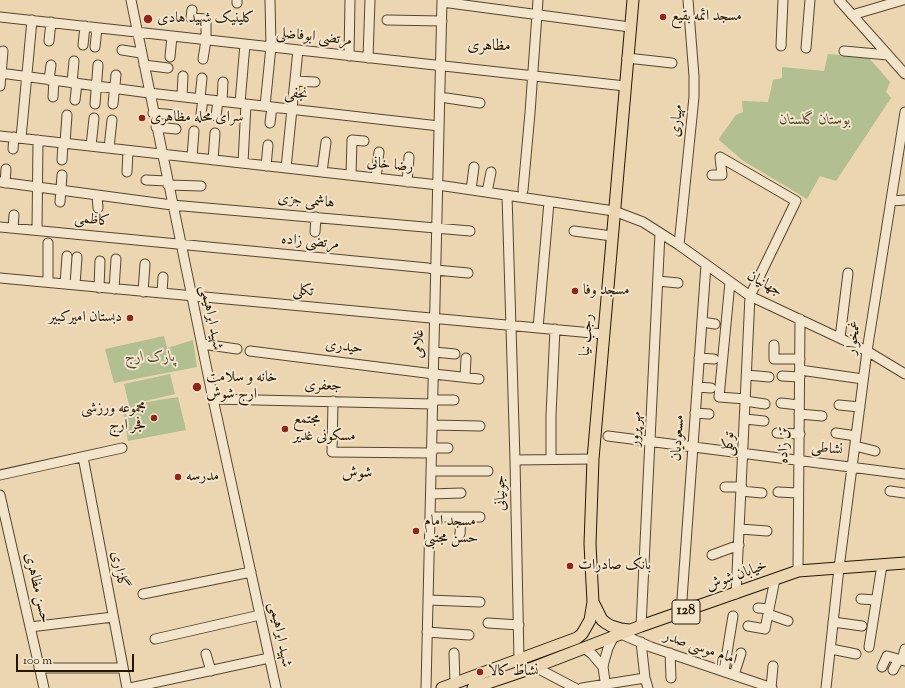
<!DOCTYPE html>
<html>
<head>
<meta charset="utf-8">
<style>
	body { margin:0 }
	#map { position:relative; width:905px; height:688px; overflow:hidden; background:#ecd6b1; font-family:"Sorts Mill Goudy",serif }
	canvas { display:block }
	.scale { position:absolute; left:16px; top:654px; width:118px; height:18px; box-sizing:border-box; border:2px solid #241602; border-top:0; padding-left:5px; font-size:12px; line-height:14px; white-space:nowrap; color:#241602; -webkit-text-stroke:3px #f3e4cc; paint-order:stroke }
</style>
</head>
<body>
<div id="map">
<canvas width="905" height="688"></canvas>
<div class="scale">100 m</div>
</div>
<script>
const context = document.querySelector('canvas').getContext('2d');
context.lineJoin = 'round';
function fillPath(path, color) { context.fillStyle = color; context.fill(path, 'evenodd'); }
const toPath = rows => new Path2D(rows.map(r => 'M' + r).join(''));
function strokePath(path, color, width, dash) { context.strokeStyle = color; context.lineWidth = width; context.lineCap = dash ? 'butt' : 'round'; context.setLineDash(dash || []); context.stroke(path); }
function label(font, color, halo, rows, align = 'center') {
  context.font = font + ' "Sorts Mill Goudy",Amiri,serif'; context.lineWidth = 4; context.setLineDash([]); context.textBaseline = 'middle'; context.strokeStyle = halo; context.fillStyle = color; for (const [text, x, y, turn = 0] of rows) {
    context.save(); context.translate(x, y); context.rotate((+turn || 0) * Math.PI / 180); context.textAlign = isNaN(turn) ? turn : align; if (halo) context.strokeText(text, 0, 0); context.fillText(text, 0, 0); context.restore();
  }
}
fillPath(toPath([
	[828,54,869,58,890,82,886,92,891,98,836,181,820,176,807,199,742,160,719,140,720,137,736,115,743,112,742,101,768,102,773,80,782,78,782,67,824,71],
	[164,336,167,348,193,340,197,367,114,383,105,349],
	[170,374,175,394,129,405,178,397,186,430,128,441,122,406,129,405,124,384]
]), '#b1bf91');
const minor = toPath([
	[131,0,213,399,276,688],
	[237,0,237,3],
	[839,0,905,74],
	[442,2,630,27],
	[192,10,191,18,206,19,206,40,203,59],
	[852,15,903,0],
	[0,17,625,86],
	[387,20,442,21],
	[49,41,51,22],
	[83,45,85,26],
	[781,46,783,0],
	[95,47,97,28],
	[806,48,810,0],
	[122,50,141,53],
	[844,51,888,55],
	[349,56,350,0],
	[170,57,172,36],
	[368,58,370,0],
	[627,58,672,63],
	[144,65,168,68],
	[0,73,149,93,439,126],
	[49,80,51,65],
	[295,81,315,82],
	[72,83,74,61],
	[0,86,3,51],
	[182,96,183,76],
	[53,97,54,80],
	[440,97,480,103],
	[200,98,202,78],
	[75,100,77,83],
	[222,101,223,82],
	[240,103,245,44],
	[95,104,98,65],
	[113,104,116,75],
	[265,106,271,47,270,0],
	[153,113,175,115],
	[201,114,203,99],
	[216,116,218,101],
	[270,123,272,107],
	[156,127,176,129],
	[0,136,438,185,614,211,643,222,679,245,750,296,867,351,905,374],
	[21,138,32,20],
	[65,143,67,115],
	[91,146,94,118],
	[109,148,112,120],
	[13,149,14,137],
	[192,157,194,131],
	[62,160,63,143],
	[213,160,215,133],
	[243,163,246,104],
	[266,166,268,145],
	[286,168,298,50],
	[127,172,128,151],
	[322,172,326,142],
	[351,175,352,140,364,141],
	[712,175,722,175,720,157,796,201,750,296,736,594],
	[376,178,379,152],
	[146,180,167,181],
	[0,182,172,205,470,231],
	[407,182,409,157],
	[5,183,6,169],
	[168,185,201,186],
	[471,190,474,167],
	[523,190,530,113,538,0],
	[487,192,491,172],
	[97,195,98,208],
	[507,195,515,460,519,660],
	[891,201,905,200],
	[60,202,62,175],
	[0,227,428,268,436,270,468,273],
	[13,228,14,215],
	[37,230,38,140],
	[574,231,612,236],
	[315,232,316,217],
	[679,245,694,97,694,76,688,0],
	[0,278,603,334],
	[658,281,678,283],
	[48,282,48,243],
	[730,282,719,397,746,399],
	[65,284,67,256],
	[75,285,77,257],
	[99,288,100,261],
	[114,289,116,259],
	[143,292,145,264],
	[162,293,163,277],
	[702,322,715,324],
	[538,328,549,202],
	[840,338,848,273],
	[202,344,237,349],
	[774,345,774,359,800,359],
	[250,351,434,374,479,379],
	[434,352,455,354],
	[699,358,714,359],
	[800,370,863,379],
	[747,375,769,377],
	[782,376,800,377],
	[465,377,466,358],
	[697,387,711,388],
	[213,399,433,404],
	[433,400,454,400],
	[333,401,332,452,432,453],
	[745,401,765,404],
	[781,403,799,405],
	[839,405,860,407],
	[695,413,709,414],
	[799,414,822,416],
	[745,419,764,421],
	[432,425,480,426],
	[777,433,800,434],
	[836,433,856,436],
	[608,436,905,474],
	[855,446,875,451],
	[432,448,448,448],
	[83,457,127,688],
	[551,459,551,415,555,329],
	[515,460,593,459],
	[431,471,488,471],
	[0,475,122,448],
	[725,487,742,487],
	[741,491,762,493],
	[890,491,905,493],
	[778,492,798,493],
	[431,494,461,493],
	[0,495,44,688],
	[430,517,480,517],
	[740,529,767,531],
	[460,534,461,517],
	[712,555,739,545],
	[798,571,800,319],
	[143,594,251,572],
	[861,599,876,600],
	[428,600,480,602],
	[758,608,769,609],
	[681,613,706,265],
	[768,614,788,621],
	[833,622,862,626],
	[488,623,519,625],
	[641,626,660,233],
	[748,626,765,629,775,579],
	[30,627,113,617],
	[427,632,469,635],
	[621,634,651,647,772,688],
	[155,639,260,615],
	[869,647,882,565],
	[584,648,592,654,603,667],
	[831,649,856,654],
	[454,653,455,683],
	[670,653,671,678],
	[206,654,211,671],
	[902,660,905,649],
	[535,667,575,688],
	[882,667,887,656,905,661],
	[39,668,123,668],
	[893,670,899,659],
	[724,671,733,616],
	[734,675,741,653],
	[645,678,648,688],
	[130,688,269,658],
	[426,688,442,0],
	[582,688,645,678,641,642],
	[606,688,603,667,604,662,608,648,614,636],
	[771,688,773,666],
	[826,688,839,568,867,351,905,112]
]);
const major = toPath([
	[593,602,602,620,606,623,611,626,621,629,629,630],
	[442,688,577,638,582,634,590,620,593,602,590,544,593,459,633,0],
	[473,688,535,667,641,626,798,571,905,563]
]);
strokePath(minor, '#56462e', 11);
strokePath(major, '#241602', 13);
strokePath(minor, '#f3e4cc', 9);
strokePath(major, '#ecd6b1', 11);
for (const [x, y, r, color] of [
	[663,17,4,"#8f2418"],
	[148,19,5,"#8f2418"],
	[142,118,4,"#8f2418"],
	[575,291,4,"#8f2418"],
	[130,318,4,"#8f2418"],
	[197,387,5,"#8f2418"],
	[154,418,4,"#8f2418"],
	[285,429,4,"#8f2418"],
	[178,477,4,"#8f2418"],
	[416,531,4,"#8f2418"],
	[570,566,4,"#8f2418"],
	[480,672,4,"#8f2418"]
]) { const dot = new Path2D(); dot.arc(x, y, r, 0, 2 * Math.PI); context.fillStyle = color; context.fill(dot); strokePath(dot, '#f3e4cc', 1.5); }
for (const [x, y, w] of [
	[686,612,28]
]) { const box = new Path2D(); box.roundRect(x - w / 2, y - 12, w, 24, 3); context.fillStyle = '#f3e4cc'; context.fill(box); strokePath(box, '#241602', 1); }
label('bold 14px', '#241602', null, [
	["128",686,612]
]);
label('15px', '#241602', '#f3e4cc', [
	["مسجد ائمه بقیع",671,17],
	["کلینیک شهید هادی",157,19],
	["سرای محله مظاهری",150,118],
	["مسجد وفا",583,291],
	["دبستان امیرکبیر",122,318,"right"],
	["خانه و سلامت",206,378],
	["ارج شوش",206,395],
	["مجموعه ورزشی",146,409,"right"],
	["فجر ارج",146,426,"right"],
	["مجتمع",293,420],
	["مسکونی غدیر",293,437],
	["مدرسه",186,477],
	["مسجد امام",424,522],
	["حسن مجتبی",424,539],
	["بانک صادرات",578,566],
	["نشاط کالا",488,672]
], 'left');
label('15px', '#241602', '#f3e4cc', [
	["مرتضی ابوفاضلی",314,38,6],
	["نجفی",296,95,6],
	["مهیاری",678,121,-84],
	["رضا خانی",390,166,6],
	["هاشمی جزی",306,202,5],
	["کاظمی",92,221,6],
	["مرتضی زاده",310,243,5],
	["جهانیان",764,285,29],
	["تکلی",303,292,5],
	["شهید ابراهیمی",210,318,78],
	["رجب نیا",588,335,-85],
	["غمخوار",855,338,-81],
	["غلامی",420,344,-89],
	["حیدری",344,348,7],
	["جعفری",323,387,1],
	["مهر پرور",637,429,-87],
	["مسعودیان",679,438,-86],
	["توکلی",730,444,-87],
	["تن زاده",785,445,-89],
	["نشاطی",827,450,7],
	["جونیانی",502,493,-91],
	["گلزاری",118,570,79],
	["خیابان شوش",737,577,-20],
	["حسن مظاهری",36,588,77],
	["شهید ابراهیمی",279,635,78],
	["امام موسی صدر",700,649,19]
]);
label('italic 15px', '#4e492d', '#f3e4cc', [
	["بوستان گلستان",815,121],
	["پارک ارج",150,358]
]);
label('16px', '#241602', '#f3e4cc', [
	["مظاهری",489,47],
	["شوش",357,474]
]);
</script>
</body>
</html>
